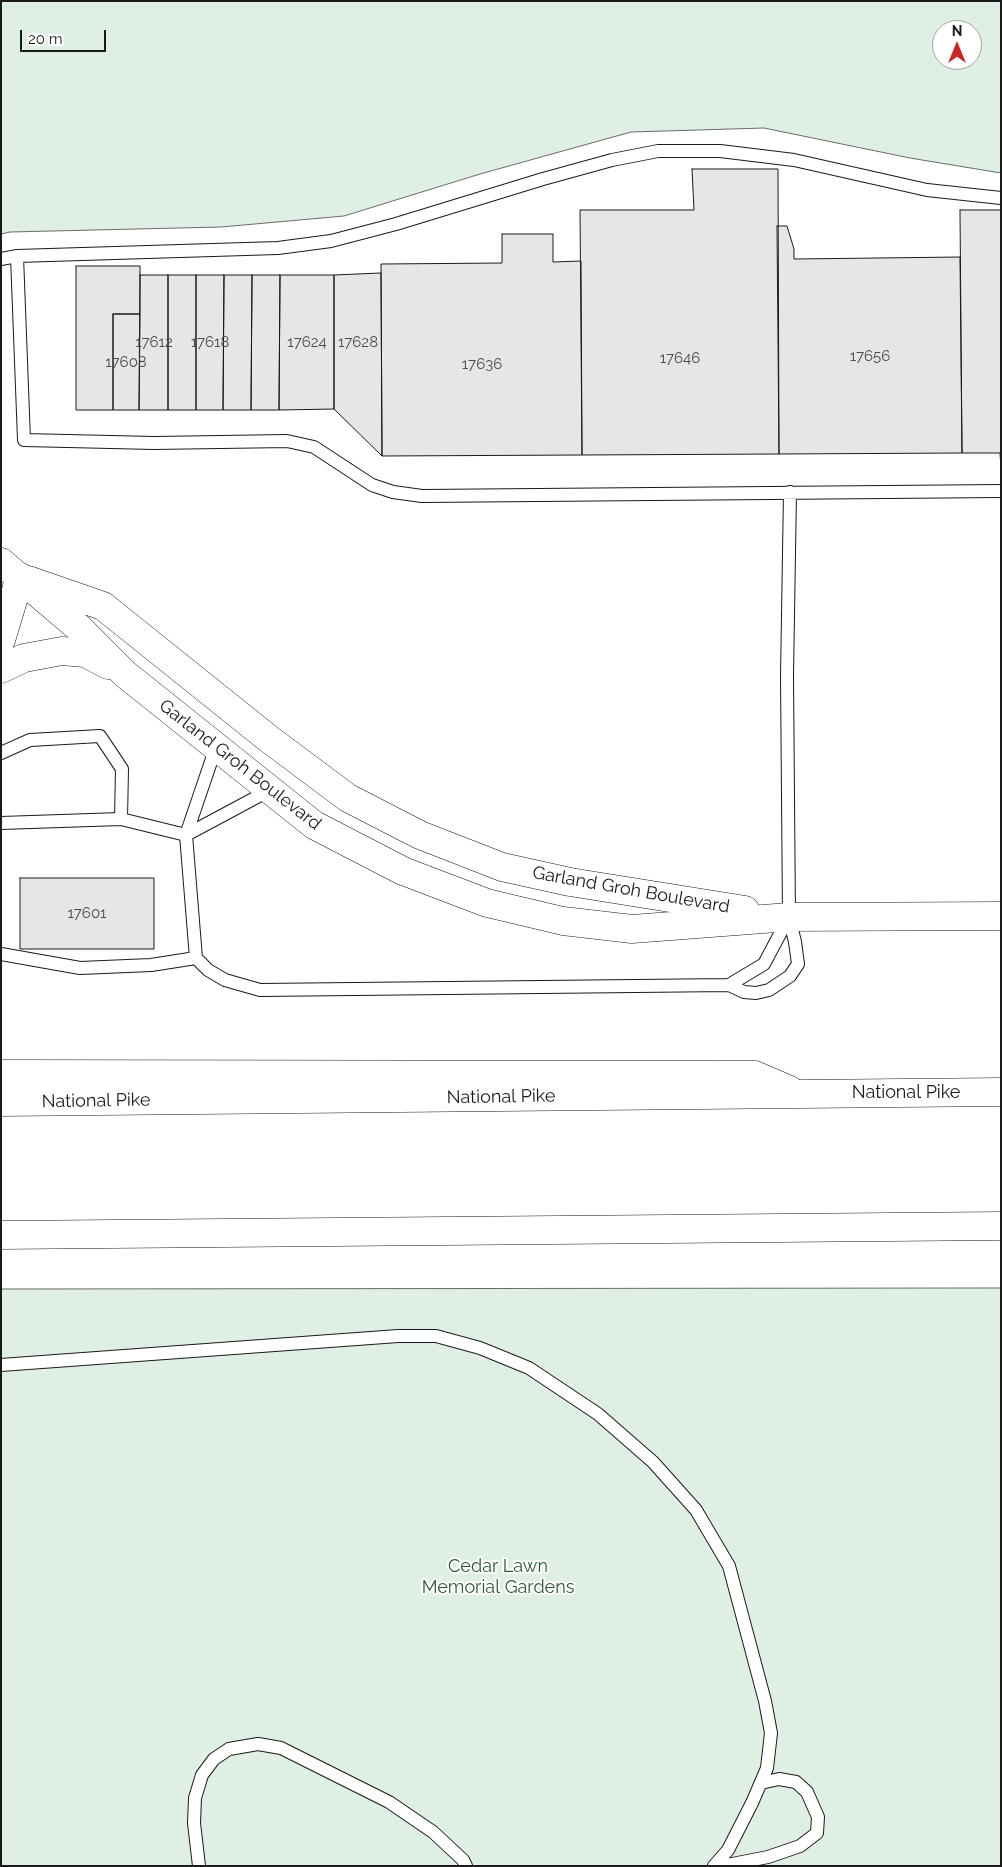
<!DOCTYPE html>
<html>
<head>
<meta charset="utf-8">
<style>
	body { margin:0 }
	#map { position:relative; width:1002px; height:1867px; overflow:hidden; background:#fff; font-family:Raleway,sans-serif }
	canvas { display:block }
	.frame { position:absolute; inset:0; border:2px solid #1a1a1a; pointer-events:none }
	.north { position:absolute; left:932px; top:20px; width:50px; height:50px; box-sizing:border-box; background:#fff; border:1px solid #a3a3a3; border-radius:50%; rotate:0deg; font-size:14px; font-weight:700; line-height:20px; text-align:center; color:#1a1a1a }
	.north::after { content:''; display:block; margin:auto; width:18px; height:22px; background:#c62828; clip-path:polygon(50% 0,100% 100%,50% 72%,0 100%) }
	.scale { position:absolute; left:20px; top:30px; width:86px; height:22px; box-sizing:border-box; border:2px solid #1a1a1a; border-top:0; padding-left:6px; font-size:15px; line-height:18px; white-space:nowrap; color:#1a1a1a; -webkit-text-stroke:4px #fff; paint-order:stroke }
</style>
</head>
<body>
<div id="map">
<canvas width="1002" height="1867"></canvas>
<div class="frame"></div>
<div class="north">N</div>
<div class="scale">20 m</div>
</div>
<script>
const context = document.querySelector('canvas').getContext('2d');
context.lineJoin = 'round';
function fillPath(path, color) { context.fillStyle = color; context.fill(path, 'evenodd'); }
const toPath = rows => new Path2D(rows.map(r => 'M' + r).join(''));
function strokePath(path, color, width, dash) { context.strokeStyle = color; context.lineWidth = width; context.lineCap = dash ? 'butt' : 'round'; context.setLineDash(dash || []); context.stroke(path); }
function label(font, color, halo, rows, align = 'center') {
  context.font = font + ' Raleway,sans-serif'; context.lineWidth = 4; context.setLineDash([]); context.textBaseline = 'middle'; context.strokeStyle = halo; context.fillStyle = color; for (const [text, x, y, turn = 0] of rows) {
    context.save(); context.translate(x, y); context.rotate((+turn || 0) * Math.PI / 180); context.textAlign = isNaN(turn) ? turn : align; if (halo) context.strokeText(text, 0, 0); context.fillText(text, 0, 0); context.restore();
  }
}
const green = toPath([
	[1,1,1001,1,1001,173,910,158,764,128,631,132,480,174,344,216,221,227,10,232,1,234,1,1],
	[942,30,972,30,972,60,942,60,942,30],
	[1001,1288,1001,1866,1,1866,1,1289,1001,1288]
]);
fillPath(green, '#e0efe3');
strokePath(green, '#6a6a6a', 1);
const building = toPath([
	[692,169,778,169,779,454,582,455,580,210,694,210,692,169],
	[960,210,1001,210,1001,469,1000,453,962,453,960,210],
	[777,226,787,226,794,249,794,259,960,257,962,453,779,454,777,226],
	[502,234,553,234,553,262,581,261,582,455,382,456,381,264,502,263,502,234],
	[76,266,140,266,140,314,113,314,113,410,76,410,76,266],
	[381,273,382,456,334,409,334,275,381,273],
	[140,275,168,275,168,410,139,410,140,275],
	[168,275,196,275,196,410,168,410,168,275],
	[196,275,224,275,223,410,196,410,196,275],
	[224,275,252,275,251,410,223,410,224,275],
	[252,275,280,275,279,410,251,410,252,275],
	[280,275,334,275,334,409,279,410,280,275],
	[113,314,140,314,139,410,113,410,113,314],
	[20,878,154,878,154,949,20,949,20,878]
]);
fillPath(building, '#e6e6e6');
strokePath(building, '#1a1a1a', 1);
const service = toPath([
	[17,256,278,248,331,241,396,224,543,179,612,160,658,151,720,151,794,160,927,190,1001,198],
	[1,259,17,256,24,440,154,443,287,441,314,447,372,485,393,492,422,496,1001,491],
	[216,747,186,835,196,958,208,970,225,980,260,990,729,985,744,992,756,993,769,990,790,976,798,964,795,942,789,917,787,676,790,492],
	[1,753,30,740,100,736,122,769,121,819],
	[1,823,121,819,186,835,270,790],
	[1,954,80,968,151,965,196,958],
	[729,985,764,964,789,917],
	[1,1365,398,1336,436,1336,480,1348,529,1368,598,1414,653,1462,696,1510,729,1566,765,1701,771,1733,767,1768,752,1803,728,1850,714,1866],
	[199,1866,194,1823,195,1798,202,1775,214,1759,229,1749,258,1744,281,1748,389,1802,433,1832,463,1860,466,1866],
	[722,1866,768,1857,800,1846,817,1833,818,1817,807,1792,796,1782,779,1779,761,1783]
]);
const tertiary = toPath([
	[1,562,79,628,125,674,314,825,403,871,487,903,563,921,632,929,789,917,1001,916],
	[28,580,103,606,269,739,348,798,420,835,502,867,570,882,745,910],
	[1,640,20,577],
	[1,669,24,658,62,651,85,653,108,665]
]);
const primary = toPath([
	[1,1074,755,1075,790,1090],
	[1,1102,1001,1092],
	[1,1235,1001,1226]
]);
strokePath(service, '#1a1a1a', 14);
strokePath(tertiary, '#1a1a1a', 29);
strokePath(primary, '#1a1a1a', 29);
strokePath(service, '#fff', 12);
strokePath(tertiary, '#fff', 28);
strokePath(primary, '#fff', 28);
label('15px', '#4d4d4d', null, [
	["17612",154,342],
	["17618",210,342],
	["17624",307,342],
	["17628",358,342],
	["17656",870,356],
	["17646",680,358],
	["17608",126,362],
	["17636",482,364],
	["17601",87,913]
]);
label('18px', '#1a1a1a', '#fff', [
	["Garland Groh Boulevard",240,765,38],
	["Garland Groh Boulevard",631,890,10],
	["National Pike",906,1093],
	["National Pike",501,1097,-1],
	["National Pike",96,1101,-1]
]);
label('18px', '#2b5a34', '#fff', [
	["Cedar Lawn",498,1567],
	["Memorial Gardens",498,1588]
]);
</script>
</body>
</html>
